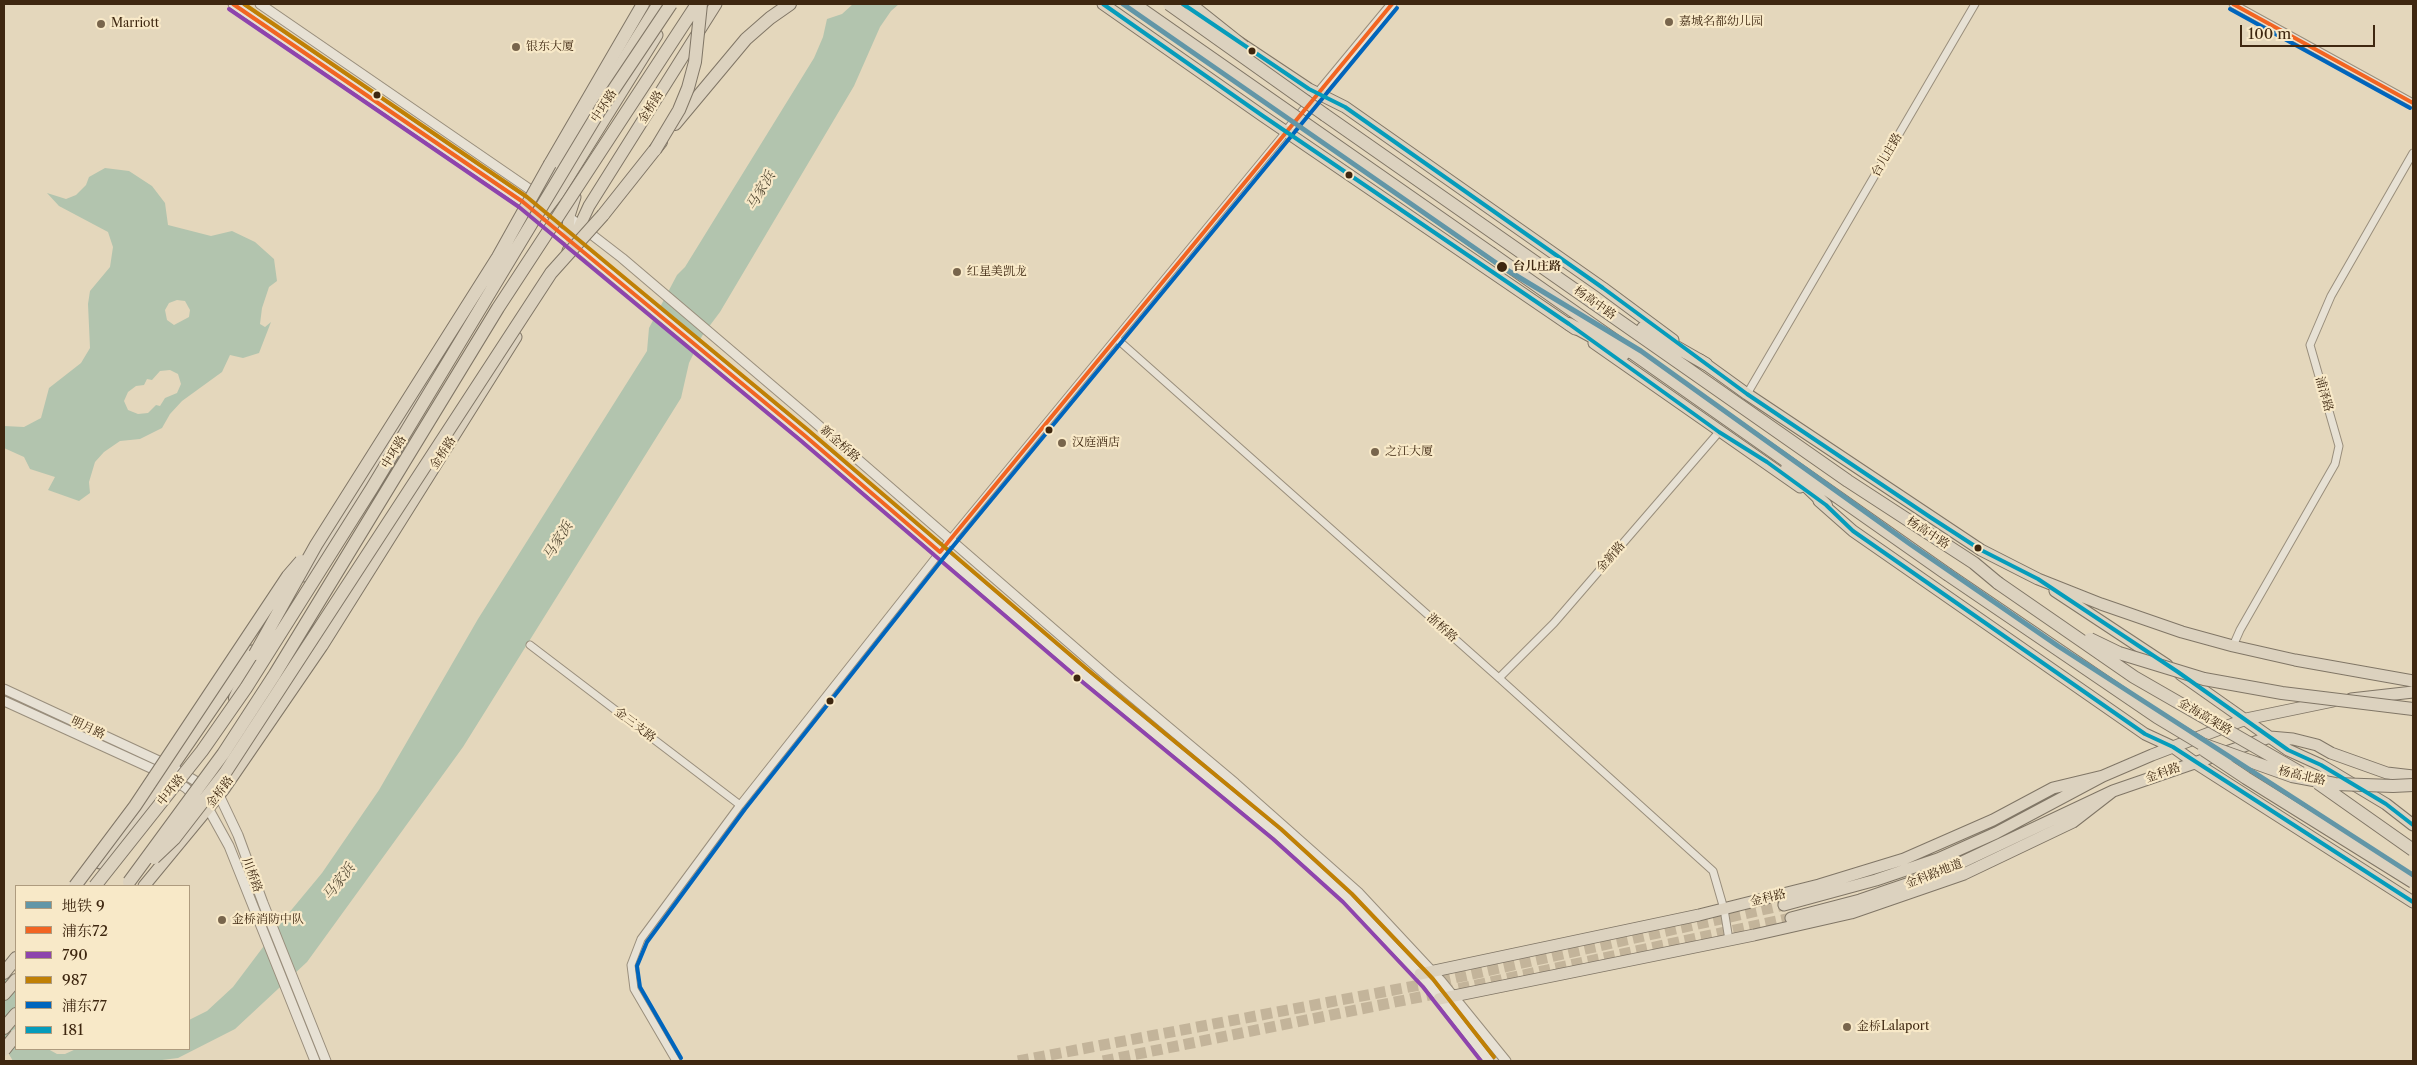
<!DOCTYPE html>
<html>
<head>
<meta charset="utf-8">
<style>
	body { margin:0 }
	#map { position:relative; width:2417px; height:1065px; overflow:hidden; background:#e4d7bc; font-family:"Libre Caslon Text","Noto Serif SC",serif }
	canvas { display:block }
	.frame { position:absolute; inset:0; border:5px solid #3e2710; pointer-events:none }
	.legend { position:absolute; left:15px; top:885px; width:175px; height:165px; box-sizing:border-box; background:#f8e9c8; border:1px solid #ae9b7e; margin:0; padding:6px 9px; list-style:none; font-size:15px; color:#3e2710 }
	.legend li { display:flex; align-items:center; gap:10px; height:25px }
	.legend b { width:25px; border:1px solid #ae9b7e }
	.scale { position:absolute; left:2240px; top:25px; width:135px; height:22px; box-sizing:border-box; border:2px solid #3e2710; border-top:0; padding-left:6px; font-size:15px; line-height:18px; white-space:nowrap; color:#3e2710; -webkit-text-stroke:4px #f8e9c8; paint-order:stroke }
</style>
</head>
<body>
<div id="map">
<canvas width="2417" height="1065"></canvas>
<div class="frame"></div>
<ul class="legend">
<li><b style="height:6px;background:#6296a7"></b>地铁 9</li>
<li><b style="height:6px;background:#f26522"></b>浦东72</li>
<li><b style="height:6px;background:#8e44ad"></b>790</li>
<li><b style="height:6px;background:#c08005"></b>987</li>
<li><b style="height:6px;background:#0065bd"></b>浦东77</li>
<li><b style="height:6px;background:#069cbb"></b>181</li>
</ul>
<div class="scale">100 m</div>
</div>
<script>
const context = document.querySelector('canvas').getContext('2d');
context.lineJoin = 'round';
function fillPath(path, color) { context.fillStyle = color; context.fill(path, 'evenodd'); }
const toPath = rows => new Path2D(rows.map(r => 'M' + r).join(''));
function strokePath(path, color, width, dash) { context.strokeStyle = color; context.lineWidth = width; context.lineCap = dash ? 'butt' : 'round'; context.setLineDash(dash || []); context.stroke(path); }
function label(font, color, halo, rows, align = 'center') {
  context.font = font + ' "Libre Caslon Text","Noto Serif SC",serif'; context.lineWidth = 4.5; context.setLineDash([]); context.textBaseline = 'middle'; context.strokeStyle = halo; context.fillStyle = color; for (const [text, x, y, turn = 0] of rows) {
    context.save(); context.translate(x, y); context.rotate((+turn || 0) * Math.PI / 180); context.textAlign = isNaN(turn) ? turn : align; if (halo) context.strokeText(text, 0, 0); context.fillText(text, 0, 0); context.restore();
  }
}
fillPath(toPath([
	[853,4,899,4,891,11,880,27,854,86,720,312,702,336,689,363,681,398,463,747,307,962,235,1029,178,1058,154,1061,13,1061,4,1046,4,964,16,984,16,1049,48,1049,57,1054,65,1054,76,1049,189,1049,189,1020,207,1011,233,987,288,914,322,873,379,790,478,619,647,351,649,328,677,275,685,267,814,58,823,37,827,19,842,14],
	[105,168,129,171,152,186,165,203,168,225,211,236,232,231,255,242,274,259,277,281,269,287,262,308,260,324,265,327,271,322,259,353,243,358,230,355,222,372,182,401,170,414,162,428,140,439,120,441,104,452,95,462,89,482,90,493,79,501,48,490,55,477,30,469,24,457,4,448,4,426,24,427,41,418,49,388,81,363,90,348,88,304,90,291,110,267,113,247,108,232,59,206,47,193,66,199,76,195,86,185,89,177],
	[177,300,185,301,190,310,189,317,174,325,167,320,165,310,169,303],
	[170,370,178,374,181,384,177,393,165,398,160,406,156,405,148,413,138,414,128,410,124,401,128,392,136,386,144,385,147,379,152,380,160,371]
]), '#b2c4ae');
strokePath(toPath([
	[1018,1061,1441,981,1784,905],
	[1103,1061,1420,997,1791,918]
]), '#c3b49a', 11, [11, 5.5]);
const minor = toPath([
	[2233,4,2413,103],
	[1117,339,1499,678,1713,871,1724,909,1729,940],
	[1747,394,1975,4],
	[530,645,740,805],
	[2233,646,2240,630,2335,464,2339,446,2310,345,2331,296,2413,153],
	[1499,678,1554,623,1719,432],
	[676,1061,634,989,631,965,641,939,740,805,940,552,1286,132]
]);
const tertiary = toPath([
	[233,4,523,202,540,218,572,242,804,435,1084,675,1277,834,1347,898,1428,983,1489,1061],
	[260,4,538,195],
	[1286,132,1392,4],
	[565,214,622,258,810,418,1112,680,1235,783,1358,892,1441,981,1506,1061],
	[4,689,172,767,219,795,238,835,263,903,326,1061],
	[4,701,166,775,186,788,208,808,229,846,315,1061]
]);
const primary = toPath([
	[1103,4,1263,116,1575,329],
	[1237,41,1309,89,1345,107,1603,288,1673,340],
	[540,214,539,195,658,4],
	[539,219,558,194,657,35],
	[572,242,568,229,569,216,575,197],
	[568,251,589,206,716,4],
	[1594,343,1800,487],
	[1700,360,1747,394,1981,550,2038,579,2101,604,2182,632,2233,646,2295,660,2413,681],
	[1819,501,1853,531,2145,734,2173,747,2194,762,2413,902],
	[304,576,433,375],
	[2055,591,2167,665],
	[2180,674,2288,750,2321,765,2386,804,2413,825],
	[2351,699,2413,692],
	[100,863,160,785,252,651],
	[144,886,224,789,322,646,516,337],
	[1784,905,1876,880,1938,859,1996,833,2103,776,2152,755,2246,719,2333,701],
	[1791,918,1860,900,1939,873,2113,791,2270,737,2293,739,2317,745,2331,753,2387,773,2413,776],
	[1420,974,1699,915,1819,885,1904,859,1993,820,2053,788,2103,776],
	[1439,999,1754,935,1851,913,1964,874,2073,822,2113,791]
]);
const trunk = toPath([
	[1325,115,1848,481,1974,563,1998,583],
	[675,124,746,39,770,18,790,4],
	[550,164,643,4],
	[603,215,661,142],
	[1492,254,1947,574],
	[1569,324,1624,354],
	[1643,328,1706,364],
	[1787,468,1826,505],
	[235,698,255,654],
	[4,973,16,958],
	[4,994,16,980],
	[4,1028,16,1014]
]);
strokePath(minor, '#998e7c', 9);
strokePath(tertiary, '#998e7c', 11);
strokePath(primary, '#807666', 13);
strokePath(trunk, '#807666', 14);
strokePath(minor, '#e7e1d4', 7);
strokePath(tertiary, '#e7e1d4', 9);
strokePath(primary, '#dcd2bf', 11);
strokePath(trunk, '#dcd2bf', 12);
const trunkBridge = toPath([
	[1134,4,1492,254],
	[1169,4,1325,115],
	[1190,4,1244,47],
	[655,150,679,110,688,88,695,62,701,4],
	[1947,574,2157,717,2202,744,2292,776,2335,784,2393,786,2413,785],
	[1998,583,2134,677,2301,773],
	[2090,639,2119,653,2204,679,2282,693,2413,709],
	[255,654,316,545,498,257,550,164],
	[2204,750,2246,778,2413,882],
	[2318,783,2413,850],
	[154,858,174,839,225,773,551,273,603,215],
	[129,882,223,754,275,674,498,308,697,4],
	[75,886,135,806,288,576,301,561],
	[95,886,202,751,246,688,372,488,600,110,671,4],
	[4,1050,16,1035]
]);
strokePath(trunkBridge, '#807666', 14, []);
strokePath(trunkBridge, '#dcd2bf', 12);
strokePath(toPath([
	[233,4,523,202,804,435,940,552,1392,4],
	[2233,4,2413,103]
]), '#f26522', 4);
strokePath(toPath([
	[229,9,519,207,800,440,1080,680,1273,839,1343,902,1423,987,1481,1061]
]), '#8e44ad', 4);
strokePath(toPath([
	[244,4,527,197,808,430,1088,670,1281,829,1352,894,1433,979,1494,1057]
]), '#c08005', 4);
strokePath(toPath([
	[2230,9,2410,108],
	[681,1058,640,987,637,966,647,942,745,809,945,556,1397,8]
]), '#0065bd', 4);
strokePath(toPath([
	[1103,4,1263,116,1569,324,1719,432,1767,462,1826,505,1853,531,2145,734,2173,747,2413,902],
	[1183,4,1309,89,1345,107,1603,288,1747,394,1930,517,1981,550,2038,579,2178,672,2288,750,2321,765,2386,804,2413,825]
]), '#069cbb', 4);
strokePath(toPath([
	[1123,4,1502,267,1641,351,1910,544,2058,646,2413,875]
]), '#6296a7', 5);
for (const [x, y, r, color] of [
	[1669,22,5,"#78654c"],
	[101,24,5,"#78654c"],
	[516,47,5,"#78654c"],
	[1252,51,4.5,"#3e2710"],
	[377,95,4.5,"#3e2710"],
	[1349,175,4.5,"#3e2710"],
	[1502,267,6,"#3e2710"],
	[957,272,5,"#78654c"],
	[1049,430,4.5,"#3e2710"],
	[1062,443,5,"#78654c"],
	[1375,452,5,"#78654c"],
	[1978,548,4.5,"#3e2710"],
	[1077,678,4.5,"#3e2710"],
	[830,701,4.5,"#3e2710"],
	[222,920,5,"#78654c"],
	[1847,1027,5,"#78654c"]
]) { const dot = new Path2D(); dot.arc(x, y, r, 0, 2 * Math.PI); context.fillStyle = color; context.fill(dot); strokePath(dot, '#f8e9c8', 2); }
label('12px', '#3e2710', '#f8e9c8', [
	["嘉城名都幼儿园",1679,22],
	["Marriott",111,24],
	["银东大厦",526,47],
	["红星美凯龙",967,272],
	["汉庭酒店",1072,443],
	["之江大厦",1385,452],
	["金桥消防中队",232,920],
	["金桥Lalaport",1857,1027]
], 'left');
label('12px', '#3e2710', '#f8e9c8', [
	["中环路",604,106,-57],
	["金桥路",651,107,-58],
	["台儿庄路",1887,155,-60],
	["杨高中路",1595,303,35],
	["浦泽路",2324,394,74],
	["新金桥路",840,444,41],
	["中环路",394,452,-59],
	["金桥路",443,453,-57],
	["杨高中路",1928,533,33],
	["金新路",1611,557,-49],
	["浙桥路",1442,628,42],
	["金海高架路",2205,717,30],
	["金三支路",635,725,37],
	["明月路",88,728,25],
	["金科路",2163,773,-19],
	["杨高北路",2302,776,13],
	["中环路",171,790,-52],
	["金桥路",220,792,-53],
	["金科路地道",1934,874,-21],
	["川桥路",252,875,70],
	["金科路",1768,898,-14]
]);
label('bold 12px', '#3e2710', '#f8e9c8', [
	["台儿庄路",1513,267]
], 'left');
label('italic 14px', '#564c36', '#f8e9c8', [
	["马家浜",761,191,-59],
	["马家浜",558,541,-58],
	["马家浜",339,882,-52]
]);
</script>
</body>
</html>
